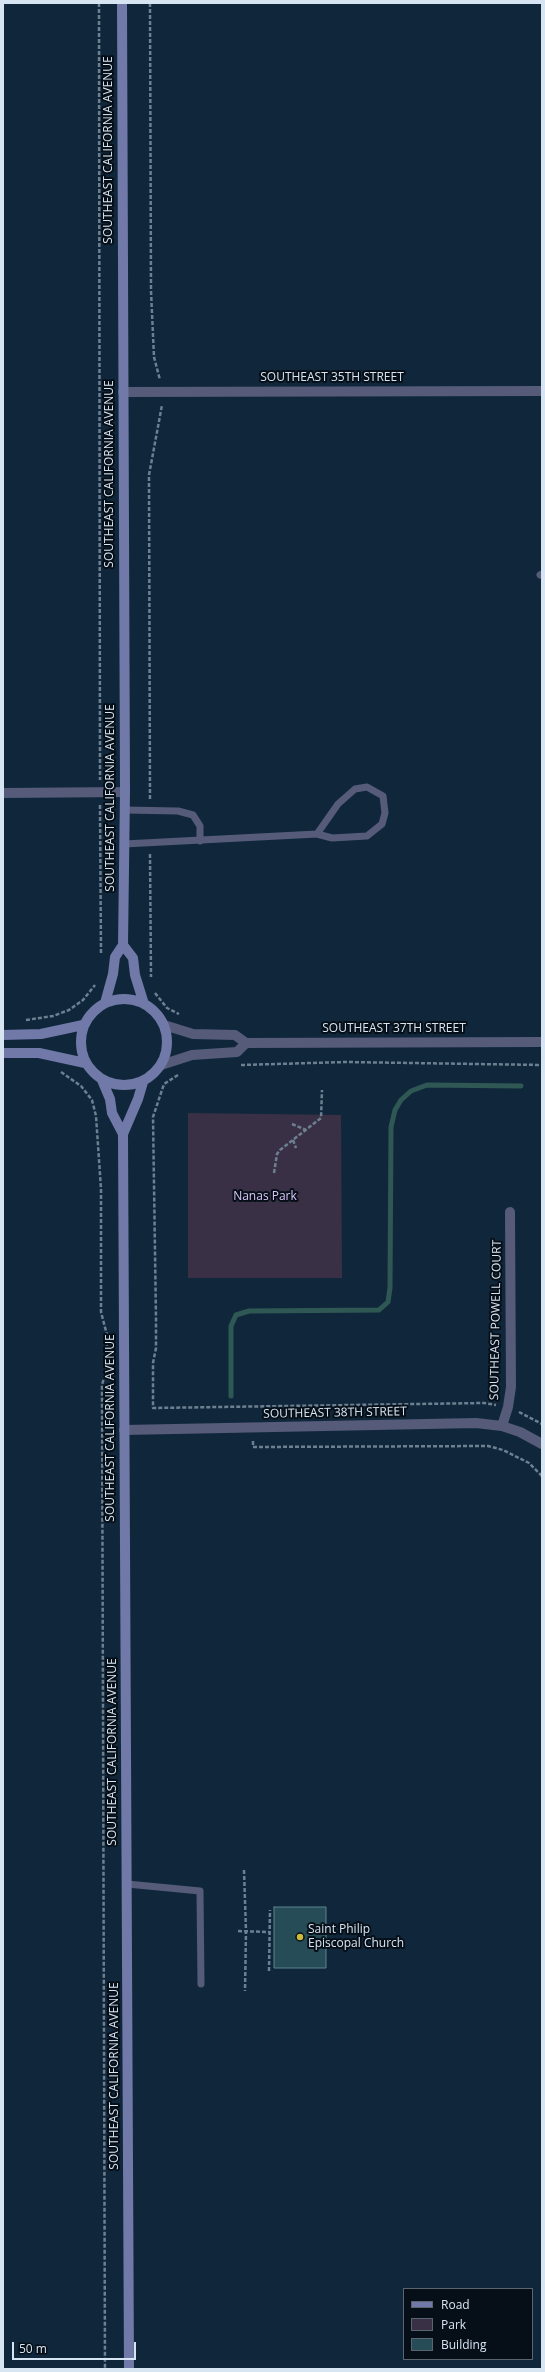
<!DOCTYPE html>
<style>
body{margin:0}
#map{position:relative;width:545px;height:2372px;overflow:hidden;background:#10273b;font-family:"Open Sans",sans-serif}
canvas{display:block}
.frame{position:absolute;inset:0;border:4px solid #d7e5f2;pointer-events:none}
.legend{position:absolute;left:403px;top:2288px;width:130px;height:72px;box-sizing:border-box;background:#060f18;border:1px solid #5a656f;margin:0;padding:5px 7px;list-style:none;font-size:12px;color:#d7e5f2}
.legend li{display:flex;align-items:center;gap:8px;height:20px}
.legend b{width:20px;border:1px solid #5a656f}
.scale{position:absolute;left:12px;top:2342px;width:124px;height:18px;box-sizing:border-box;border:2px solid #d7e5f2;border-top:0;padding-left:5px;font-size:12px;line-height:14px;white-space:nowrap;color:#d7e5f2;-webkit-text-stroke:3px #060f18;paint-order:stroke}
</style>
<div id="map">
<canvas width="545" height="2372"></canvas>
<div class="frame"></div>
<ul class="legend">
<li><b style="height:5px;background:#7079a8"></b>Road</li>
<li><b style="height:11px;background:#3a3046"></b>Park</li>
<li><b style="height:11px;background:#264d57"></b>Building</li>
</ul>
<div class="scale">50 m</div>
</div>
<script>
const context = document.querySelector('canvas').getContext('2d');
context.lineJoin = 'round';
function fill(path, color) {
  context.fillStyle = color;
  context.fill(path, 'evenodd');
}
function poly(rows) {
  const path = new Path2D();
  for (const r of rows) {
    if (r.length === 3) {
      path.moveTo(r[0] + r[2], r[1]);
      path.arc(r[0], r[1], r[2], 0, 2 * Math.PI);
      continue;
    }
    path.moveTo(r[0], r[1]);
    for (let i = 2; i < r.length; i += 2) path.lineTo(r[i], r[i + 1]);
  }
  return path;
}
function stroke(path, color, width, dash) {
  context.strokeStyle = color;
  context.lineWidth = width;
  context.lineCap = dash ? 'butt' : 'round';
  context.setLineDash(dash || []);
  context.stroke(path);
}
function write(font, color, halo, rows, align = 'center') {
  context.font = font + ' "Open Sans",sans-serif';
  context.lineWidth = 4;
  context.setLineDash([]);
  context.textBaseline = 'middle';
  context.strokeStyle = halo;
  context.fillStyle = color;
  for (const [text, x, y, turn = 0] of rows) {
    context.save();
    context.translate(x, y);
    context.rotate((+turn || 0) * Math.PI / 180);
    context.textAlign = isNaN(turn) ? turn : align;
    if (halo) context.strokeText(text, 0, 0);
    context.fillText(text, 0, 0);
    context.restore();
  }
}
const green = poly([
 [188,1113,341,1115,342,1278,188,1278]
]);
const stream = poly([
 [231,1396,231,1326,236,1315,249,1311,379,1310,388,1302,390,1288,391,1127,395,1110,401,1100,411,1091,427,1085,521,1086]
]);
const building = poly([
 [274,1907,326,1907,326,1968,274,1968,274,1907]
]);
const path = poly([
 [99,3,100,780],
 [150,3,151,291,154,357,160,380],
 [150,799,149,475,162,405],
 [100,805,101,954],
 [150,854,151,977],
 [155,993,167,1008,179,1014],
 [26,1020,53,1016,69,1010,83,1000,95,985],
 [241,1065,346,1062,542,1065],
 [61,1072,81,1086,92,1100,96,1116,101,1189,101,1312,107,1335,107,1367,102,1385,105,2369],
 [178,1075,164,1084,153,1117,156,1319,156,1348,153,1363,153,1408,484,1403,496,1405],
 [292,1124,306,1130],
 [293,1140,296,1148],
 [274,1173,277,1154,280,1150,321,1118,322,1090],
 [519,1412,542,1424],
 [253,1441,253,1447,488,1446,503,1450,529,1463,542,1476],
 [244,1870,246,1931,245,1991],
 [238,1931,269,1932],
 [269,1971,270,1910]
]);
const service = poly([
 [540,575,542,574],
 [125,810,178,811,193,815,200,826,200,841],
 [124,844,317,834,332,838,367,836,382,824,385,813,383,796,367,787,355,789,338,804,317,834],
 [127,1884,200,1891,201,1984]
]);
const minor = poly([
 [123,392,542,391],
 [3,793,125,792],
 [502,1426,508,1407,511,1387,510,1212],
 [124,1430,476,1423,502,1426,520,1432,542,1444]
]);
const tertiary = poly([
 [164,1025,193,1034,235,1035,246,1043,542,1042],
 [161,1065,192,1055,237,1052,246,1043]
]);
const secondary = poly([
 [123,945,133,958,135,975,144,1004],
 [124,1042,43],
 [105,1003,113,974,115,957,123,945,125,792,122,3],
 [3,1035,41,1034,83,1025],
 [3,1053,39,1053,85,1063],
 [102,1080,110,1099,112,1113,123,1134],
 [129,2369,123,1134,138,1099,143,1082]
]);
const markers = [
 [300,1937,4,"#ceb938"]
];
const streetNames = [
 ["SOUTHEAST CALIFORNIA AVENUE",109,150,-90],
 ["SOUTHEAST 35TH STREET",332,378],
 ["SOUTHEAST CALIFORNIA AVENUE",110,474,-90],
 ["SOUTHEAST CALIFORNIA AVENUE",111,798,-90],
 ["SOUTHEAST 37TH STREET",394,1029],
 ["SOUTHEAST POWELL COURT",496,1320,-89],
 ["SOUTHEAST 38TH STREET",335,1413,-1],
 ["SOUTHEAST CALIFORNIA AVENUE",111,1428,-90],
 ["SOUTHEAST CALIFORNIA AVENUE",113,1752,-90],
 ["SOUTHEAST CALIFORNIA AVENUE",115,2076,-90]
];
const parkNames = [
 ["Nanas Park",265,1197]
];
const poiNames = [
 ["Saint Philip",308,1930],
 ["Episcopal Church",308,1944]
];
fill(green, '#3a3046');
stroke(stream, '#2f5854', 5);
fill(building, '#264d57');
stroke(building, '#5b838e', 1);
stroke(path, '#6d8091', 2.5, [4, 2]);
stroke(service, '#555b79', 7);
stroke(minor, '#555b79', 10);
stroke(tertiary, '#555b79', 10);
stroke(secondary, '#7079a8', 10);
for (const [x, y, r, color] of markers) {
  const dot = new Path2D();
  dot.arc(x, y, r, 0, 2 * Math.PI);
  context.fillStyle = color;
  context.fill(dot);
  stroke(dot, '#060f18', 1.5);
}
write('12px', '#d7e5f2', '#060f18', streetNames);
write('12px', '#dec6fc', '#060f18', parkNames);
write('12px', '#d7e5f2', '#060f18', poiNames, 'left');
</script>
